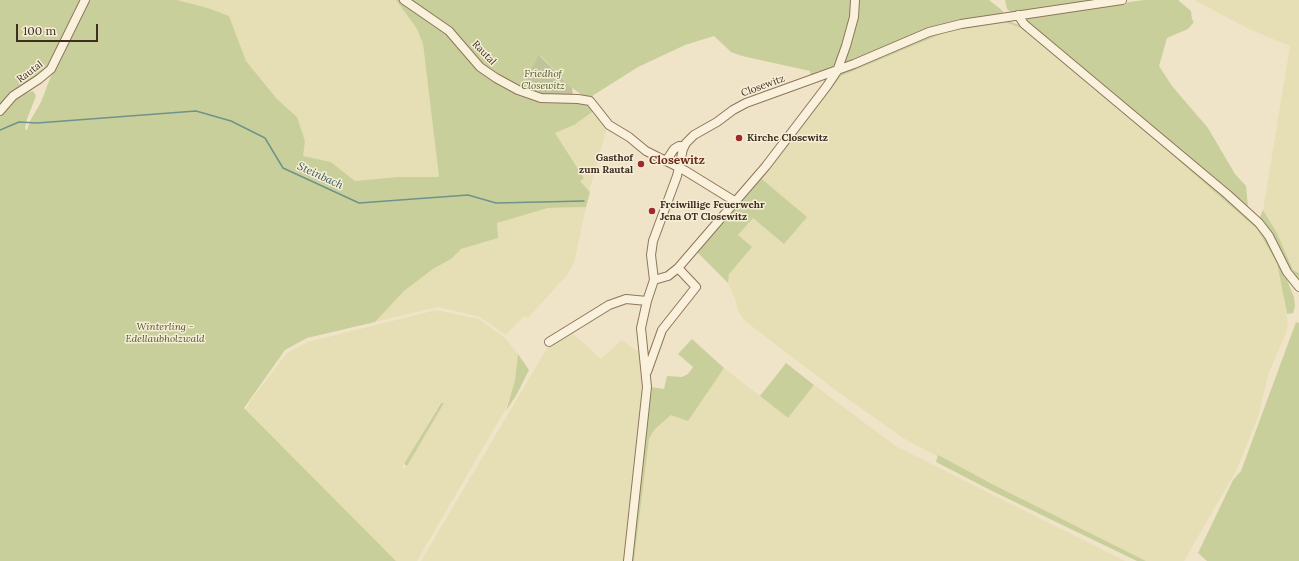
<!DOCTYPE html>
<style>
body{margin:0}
#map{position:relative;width:1299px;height:561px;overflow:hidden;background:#f0e4c8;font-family:Lora,serif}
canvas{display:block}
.scale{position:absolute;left:16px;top:24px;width:82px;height:18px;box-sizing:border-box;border:2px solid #3d2e20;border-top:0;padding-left:5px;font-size:12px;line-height:14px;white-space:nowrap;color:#3d2e20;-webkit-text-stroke:3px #f7eed8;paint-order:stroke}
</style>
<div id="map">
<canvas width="1299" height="561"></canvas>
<div class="scale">100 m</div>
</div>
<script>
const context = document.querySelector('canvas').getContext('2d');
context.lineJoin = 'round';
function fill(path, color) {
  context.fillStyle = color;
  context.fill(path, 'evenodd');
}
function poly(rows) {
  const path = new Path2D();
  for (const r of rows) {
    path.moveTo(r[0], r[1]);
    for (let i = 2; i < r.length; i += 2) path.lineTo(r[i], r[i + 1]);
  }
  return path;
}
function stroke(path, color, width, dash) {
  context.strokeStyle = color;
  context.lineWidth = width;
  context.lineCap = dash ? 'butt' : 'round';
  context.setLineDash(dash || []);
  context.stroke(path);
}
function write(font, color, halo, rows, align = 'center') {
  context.font = font + ' Lora,serif';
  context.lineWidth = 3;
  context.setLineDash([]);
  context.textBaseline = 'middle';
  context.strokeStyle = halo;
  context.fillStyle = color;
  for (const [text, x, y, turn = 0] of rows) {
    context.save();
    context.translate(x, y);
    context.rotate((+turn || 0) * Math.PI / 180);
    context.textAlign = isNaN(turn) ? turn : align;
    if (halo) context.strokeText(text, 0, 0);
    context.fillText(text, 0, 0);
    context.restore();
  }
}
const farmland = poly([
 [177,0,396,0,417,29,423,44,439,177,397,177,355,181,331,162,302,156,305,141,297,117,277,99,246,61,229,16,208,8],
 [1194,0,1299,0,1299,273,1293,270,1277,233,1263,210,1290,46,1249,29],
 [1005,22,1020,28,1088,81,1243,215,1257,229,1277,263,1288,323,1286,333,1268,375,1259,414,1237,469,1184,561,1146,561,919,447,902,437,838,392,745,321,738,311,736,301,728,283,729,274,734,266,738,235,753,217,807,217,762,179,841,76,946,32],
 [595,110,607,128,589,191,580,181,584,177,555,133,574,125],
 [586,207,574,263,567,275,528,318,524,316,506,335,480,317,438,307,375,322,404,291,433,269,451,259,461,249,498,238,496,223,548,208],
 [436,310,479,319,505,338,518,354,515,380,505,410,417,561,396,561,246,410,251,400,287,353,308,342],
 [440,403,444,403,404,469,402,468],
 [570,331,601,359,622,340,642,355,644,387,625,561,421,561,549,345],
 [724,368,788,418,814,385,897,447,1125,561,634,561,649,439,654,430,671,415,712,384]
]);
const green = poly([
 [0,0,82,0,48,67,0,106],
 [90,0,177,0,208,8,229,16,246,61,277,99,297,117,305,141,303,156,331,162,355,181,397,177,439,177,423,44,417,29,396,0,401,0,449,34,472,62,539,101,588,103,595,110,574,125,555,133,584,178,580,181,590,192,586,207,548,208,497,223,498,238,461,249,451,259,433,269,404,291,375,322,307,338,285,350,244,408,396,561,0,561,0,115,8,105,21,96,32,91,34,92,36,96,27,119,25,129,27,130,30,121,41,102,51,76],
 [408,0,853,0,852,19,836,64,832,70,822,74,818,71,816,73,817,76,811,77,810,71,742,56,731,52,714,36,685,45,638,67,589,98,585,97,572,88,540,55,521,89,497,76],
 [858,0,989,0,1003,11,1003,16,960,22,849,64,844,60],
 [1005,0,1104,0,1013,14,1007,9],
 [1144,0,1178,0,1191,11,1192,19,1194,22,1188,29,1167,38,1159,66,1172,86,1208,128,1235,174,1246,186,1248,207,1027,24,1026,20,1031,16],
 [1005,20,1022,26,1075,69,1246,214,1259,228,1280,263,1294,297,1295,306,1293,313,1287,314,1277,263,1257,229,1088,81,1021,28,1005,22,946,32,841,76,762,179,807,217,784,244,753,218,738,235,752,247,729,274,728,283,696,251,760,177,838,74,946,30],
 [1263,210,1277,233,1293,270,1299,273,1299,284,1260,217],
 [1296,322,1299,323,1299,561,1207,561,1198,553,1233,480,1241,471],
 [692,339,724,368,688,421,671,415,654,430,649,439,634,561,630,561,649,394,652,393,651,387,664,389,667,376,682,377,688,374,693,367,678,354],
 [518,354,529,370,517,394,506,411,515,380],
 [786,363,814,385,788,418,760,396],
 [441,403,444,403,407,466,404,464],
 [938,455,994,485,1146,561,1137,561,992,491,936,462]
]);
const cemetery = poly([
 [539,55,572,88,573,95,541,95,521,89]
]);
const stream = poly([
 [0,130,19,122,37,123,196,111,231,121,265,138,283,168,359,203,468,195,496,203,584,201]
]);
const minor = poly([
 [404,0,449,31,480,67,496,78,518,90,541,98,578,99,590,101,609,125,629,137,646,151,684,170,736,202],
 [1018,15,1024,24,1227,194,1259,223,1269,236,1287,272,1299,287],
 [0,111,13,96,39,79,51,69,85,0],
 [666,161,674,149,679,146,684,146],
 [654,280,668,276,678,268,766,166,827,86,837,71,846,46,854,17,855,0],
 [549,342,609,305,626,299,647,301],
 [647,372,662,330,696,287,678,268],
 [628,561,647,387,641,328,647,301,654,280,651,255,653,241,677,176,683,149,686,143,694,135,717,122,733,110,746,103,854,64,929,32,961,24,1122,0]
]);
const markers = [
 [739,138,4,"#9e2a2b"],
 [641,164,4,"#9e2a2b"],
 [652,211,4,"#9e2a2b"]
];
const streetNames = [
 ["Rautal",484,53,46],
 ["Rautal",30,72,-37],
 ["Closewitz",763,86,-20]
];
const parkNames = [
 ["Friedhof",543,74],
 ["Closewitz",543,86],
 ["Winterling -",165,327],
 ["Edellaubholzwald",165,339]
];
const poiNames = [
 ["Kirche Closewitz",747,138],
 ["Gasthof",633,158,"right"],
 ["zum Rautal",633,170,"right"],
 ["Freiwillige Feuerwehr",660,205],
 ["Jena OT Closewitz",660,217]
];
const waterNames = [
 ["Steinbach",320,176,25]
];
const quarterNames = [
 ["Closewitz",677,161]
];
fill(farmland, '#e6deb5');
fill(green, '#c9cf9b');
fill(cemetery, '#bfc49a');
stroke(stream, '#6f938a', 1.5);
stroke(minor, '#8d765c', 10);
stroke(minor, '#faf1dc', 8);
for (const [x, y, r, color] of markers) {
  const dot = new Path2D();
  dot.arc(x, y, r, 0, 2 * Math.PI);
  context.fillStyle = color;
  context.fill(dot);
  stroke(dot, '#f7eed8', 1.5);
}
write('10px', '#3d2e20', '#f7eed8', streetNames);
write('italic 10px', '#4d5a26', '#f7eed8', parkNames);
write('bold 10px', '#3d2e20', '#f7eed8', poiNames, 'left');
write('italic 11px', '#2f5d5a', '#f7eed8', waterNames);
write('bold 12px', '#6b2e1e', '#f7eed8', quarterNames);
</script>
